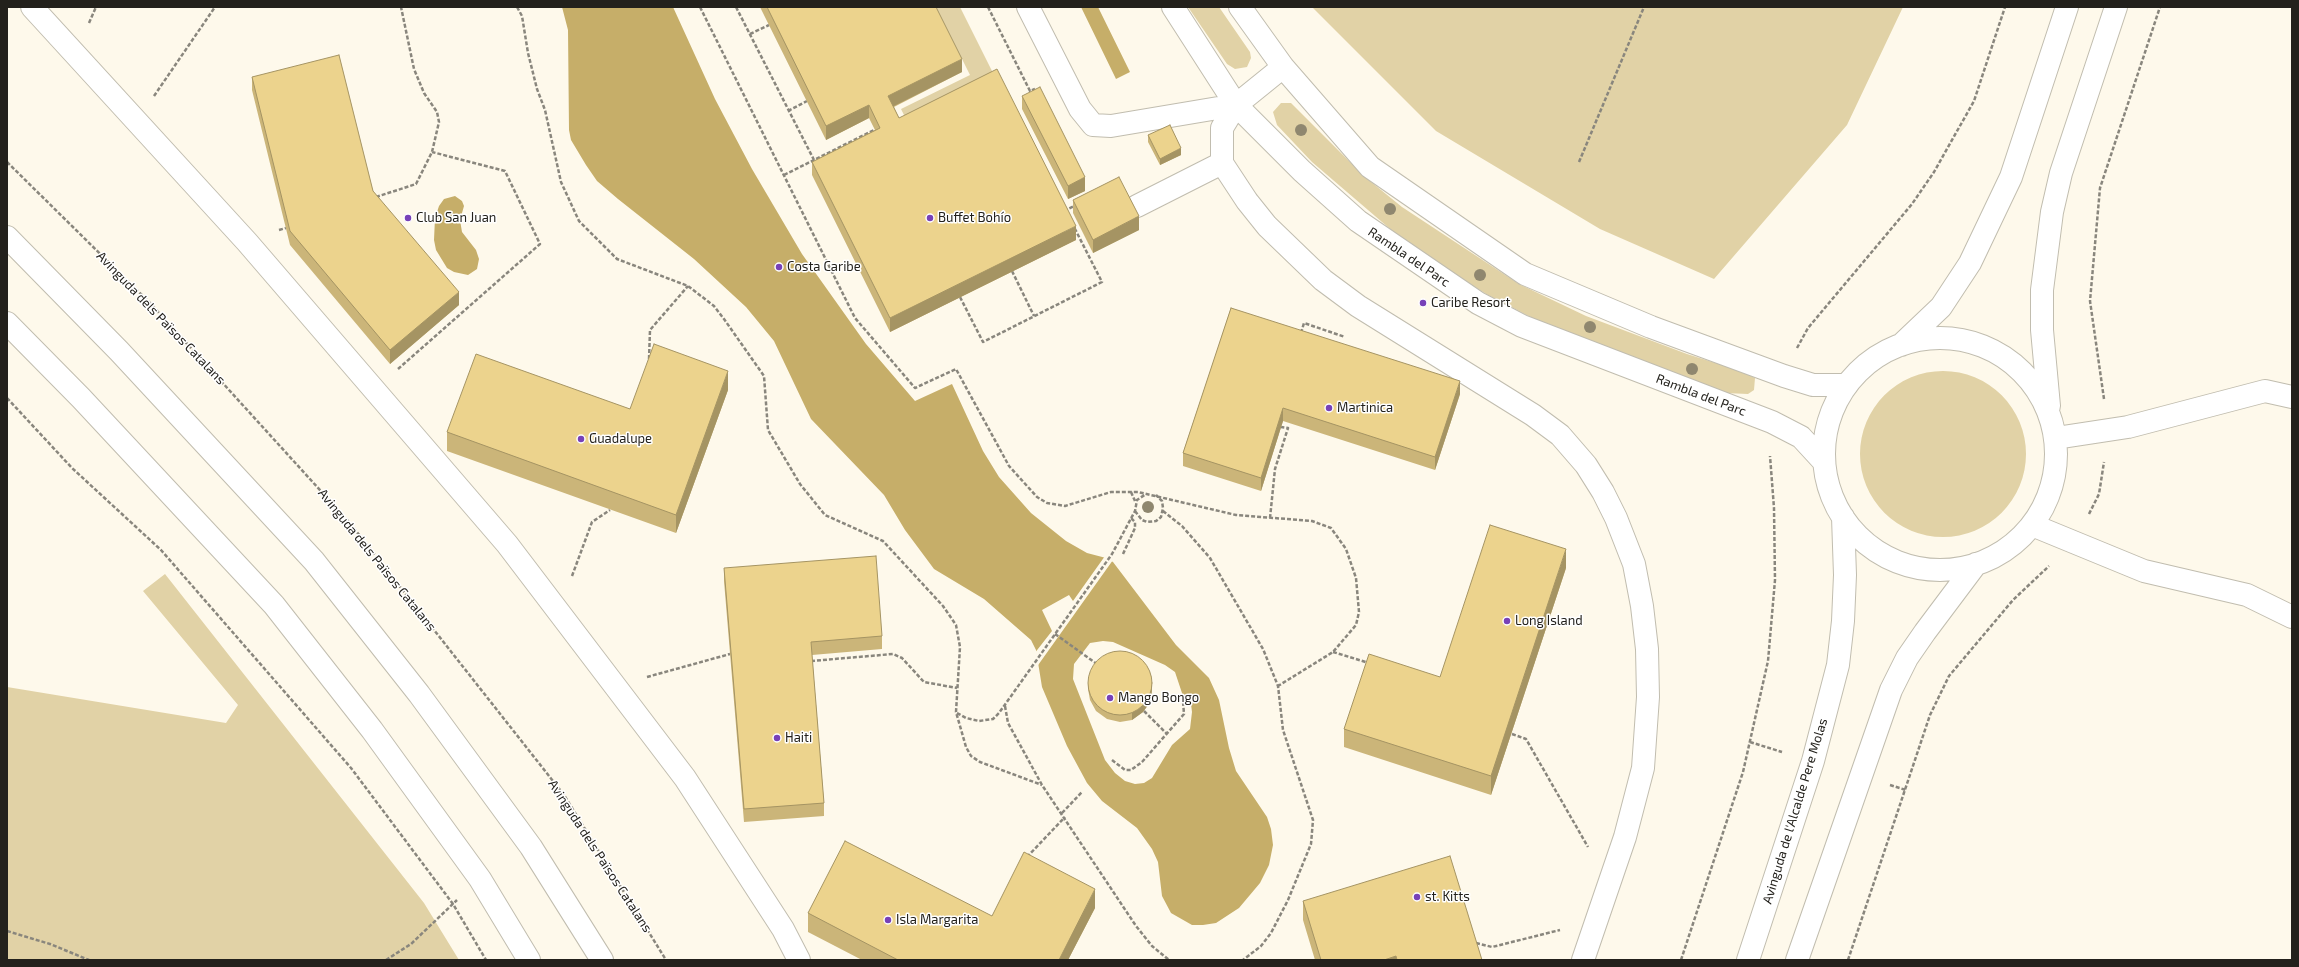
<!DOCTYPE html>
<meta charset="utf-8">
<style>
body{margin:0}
#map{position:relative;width:2299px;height:967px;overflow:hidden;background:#fef9eb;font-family:"Exo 2",sans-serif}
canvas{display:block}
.frame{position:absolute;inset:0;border:8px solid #23211c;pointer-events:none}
</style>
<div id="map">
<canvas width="2299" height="967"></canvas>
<div class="frame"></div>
</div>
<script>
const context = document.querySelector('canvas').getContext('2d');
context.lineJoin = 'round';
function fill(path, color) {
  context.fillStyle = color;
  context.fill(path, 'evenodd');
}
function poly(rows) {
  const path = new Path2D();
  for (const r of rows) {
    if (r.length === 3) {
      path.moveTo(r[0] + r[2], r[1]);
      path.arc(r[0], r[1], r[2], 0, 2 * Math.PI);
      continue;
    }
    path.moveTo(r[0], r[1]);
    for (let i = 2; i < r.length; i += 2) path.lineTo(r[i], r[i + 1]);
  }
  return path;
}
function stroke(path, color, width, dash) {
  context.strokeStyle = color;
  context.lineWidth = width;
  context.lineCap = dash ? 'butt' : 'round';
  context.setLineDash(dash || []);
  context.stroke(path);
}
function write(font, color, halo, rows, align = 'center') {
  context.font = font + ' "Exo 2",sans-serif';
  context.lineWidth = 3;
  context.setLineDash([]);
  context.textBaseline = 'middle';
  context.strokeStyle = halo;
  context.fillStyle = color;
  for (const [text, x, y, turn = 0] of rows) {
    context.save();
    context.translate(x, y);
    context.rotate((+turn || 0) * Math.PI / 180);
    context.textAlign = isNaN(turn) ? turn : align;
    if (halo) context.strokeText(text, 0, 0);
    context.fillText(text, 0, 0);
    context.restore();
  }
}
const green = poly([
 [936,7,960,7,995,77,907,121,901,109,970,75],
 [1188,7,1219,7,1250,52,1251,58,1247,67,1235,69,1227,64],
 [1312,7,1903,7,1847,125,1714,279,1600,229,1436,131],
 [1281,103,1291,103,1365,177,1402,207,1519,284,1586,316,1687,354,1744,372,1755,378,1754,390,1748,394,1725,393,1548,326,1488,295,1446,269,1396,234,1312,162,1277,125,1273,112],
 [1943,454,83],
 [165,574,424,903,459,960,7,960,7,687,226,723,238,705,143,591]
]);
const water = poly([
 [562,7,673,7,715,99,752,169,802,254,866,344,915,401,952,384,983,451,999,477,1031,513,1066,541,1087,553,1106,558,1113,562,1176,645,1209,678,1219,700,1229,748,1236,771,1267,817,1271,829,1273,845,1269,865,1260,883,1239,908,1216,923,1203,925,1192,925,1171,913,1162,896,1158,862,1152,849,1137,828,1102,801,1087,783,1067,746,1042,687,1036,650,1031,640,984,599,934,569,905,530,884,495,811,419,774,341,746,307,694,259,618,199,597,181,586,165,571,140,569,130,568,30],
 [1103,641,1113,642,1165,665,1175,672,1183,696,1190,696,1192,712,1190,729,1172,745,1152,778,1144,783,1135,784,1125,781,1115,773,1105,760,1073,679,1074,664,1090,643],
 [1081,7,1098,7,1130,72,1116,79],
 [455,196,462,201,464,206,460,220,462,232,476,250,479,259,477,269,468,275,454,272,447,268,436,250,434,240,435,218,439,206,444,199]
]);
const pier = poly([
 [1105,556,1113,560,1036,668,1034,654,1052,631,1042,610,1069,595,1073,601]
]);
const path = poly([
 [517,7,522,16,528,53,537,89,545,110,561,182,579,221,617,259,688,286,714,306,724,319,764,376,768,430,800,484,825,515,883,541,943,606,956,625,960,647,956,712,966,747,971,756,980,762,1042,785],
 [700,7,855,318,915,388,956,369,1009,466,1037,497,1047,503,1065,506,1111,492,1138,492,1236,515,1312,521,1331,528,1346,549,1356,578,1359,612,1356,625,1333,652,1278,686],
 [736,7,814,160],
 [988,7,1030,91,1035,89],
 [89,23,96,7],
 [750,34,769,25],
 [154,96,215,7],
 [788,111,807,101],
 [7,162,150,303,349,522,564,795,666,960],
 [1579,162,1644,7],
 [784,175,874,130],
 [376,197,416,184,432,152,439,122,437,112,424,93,414,69,401,7],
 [1067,212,1066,210,1076,205],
 [279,230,286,228],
 [1012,271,1034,316],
 [960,297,983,342,1102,282,1075,229],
 [1301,333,1304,323,1345,337],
 [1797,348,1808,328,1912,204,1934,172,1974,101,2005,7],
 [649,359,650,330,688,286],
 [398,369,540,244,505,171,432,152],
 [7,398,72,468,161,550,351,768,453,904,486,960],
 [2104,399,2090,301,2100,188,2160,7],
 [1131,492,1135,501],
 [1135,511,1142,520,1147,522,1156,521,1161,517,1163,508,1162,501,1156,495],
 [1163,511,1182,526,1210,558,1263,649,1278,686,1283,730,1313,820,1311,844,1288,900,1271,933,1261,946,1243,960],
 [2089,514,2099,494,2104,462],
 [1270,518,1275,469,1288,428,1281,427],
 [1123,554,1135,528,1135,522,1131,518],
 [572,576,592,522,610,510],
 [1055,634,1097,664],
 [1333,652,1369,663],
 [811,661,893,654,902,658,924,682,957,688],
 [647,677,730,654],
 [1005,706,1008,723,1042,785,1136,926,1152,946,1169,960],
 [1144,711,1167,734],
 [957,713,966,718,979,721,993,719,999,713,1112,554,1135,511,1137,500,1146,494],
 [1512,734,1526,739,1588,847],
 [1750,742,1782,752],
 [1112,760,1125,770,1131,770,1142,762,1184,714,1183,701],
 [1890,785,1906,790],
 [1062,813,1082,792],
 [1027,857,1065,817],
 [7,931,50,944,89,960],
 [1476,943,1492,947,1560,930],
 [386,960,411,944,457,900],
 [1681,960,1743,772,1768,661,1775,580,1774,508,1770,456],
 [1848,960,1930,715,1949,676,2013,600,2049,566]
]);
const minor = poly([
 [32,7,247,242,507,544,685,778,783,929,799,960],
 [1028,7,1080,109,1093,125,1111,126,1236,105],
 [1173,7,1236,105,1302,171,1358,221,1478,303,1522,326,1772,422,1801,437,1824,462],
 [1240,7,1283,67,1370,167,1525,274,1651,327,1784,376,1813,385,1847,385],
 [1283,67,1236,105,1222,128,1222,163,1247,201,1267,226,1323,280,1358,306,1533,415,1560,435,1586,465,1603,492,1616,518,1634,564,1642,606,1647,649,1648,697,1643,768,1625,837,1583,960],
 [1137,206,1222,163],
 [7,237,119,351,314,561,419,694,531,847,602,960],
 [7,323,81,398,274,605,372,730,480,879,529,960],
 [1940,454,116],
 [1901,345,1941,307,1970,263,2011,177,2067,7],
 [2049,406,2042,330,2042,290,2052,212,2061,173,2116,7],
 [2056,438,2128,427,2265,391,2292,397],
 [2032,525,2144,571,2247,595,2292,617],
 [1748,960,1813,761,1838,665,1843,621,1845,575,1843,517],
 [1797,960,1891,690,1907,658,1925,632,1976,564]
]);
const trees = [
 [1301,130],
 [1390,209],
 [1480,275],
 [1590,327],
 [1692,369],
 [1148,507]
];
const wall = poly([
 [760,7,936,7,962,72,894,107,899,118,1076,240,890,332,812,175,812,162,875,130,869,118,826,140],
 [252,77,373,191,459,305,390,364,290,245,252,90],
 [1022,96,1085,191,1068,199,1022,109],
 [1148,135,1181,155,1160,165,1148,142],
 [1073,200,1139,230,1093,253,1073,213],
 [1231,308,1460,394,1435,470,1283,421,1261,491,1183,466,1183,453],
 [728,390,676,533,447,451,447,432,630,409],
 [724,568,882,636,882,649,812,655,824,803,824,816,744,822,724,581],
 [1566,568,1491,795,1344,747,1344,729,1440,677],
 [1088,682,1152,688,1151,701,1143,712,1132,720,1120,722,1107,719,1096,711,1090,700,1088,689],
 [1303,901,1482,960,1315,960,1303,920],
 [1095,908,1068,960,862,960,808,932,808,913,992,916]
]);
const shadedWall = poly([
 [962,59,962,72,888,109,888,96],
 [869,105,869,118,826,140,826,126],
 [1181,148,1181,155,1160,165,1160,159],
 [1085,177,1085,191,1068,199,1068,186],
 [1139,216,1139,230,1093,253,1093,240],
 [1076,226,1076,240,890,332,890,318],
 [459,292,459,305,390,364,390,350],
 [728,371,728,390,676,533,676,515],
 [1460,381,1460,394,1435,470,1435,457],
 [1283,408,1283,421,1261,491,1261,478],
 [1566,549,1566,568,1491,795,1491,776],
 [1152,681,1152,688,1151,701,1143,712,1132,720,1132,713],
 [1095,889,1095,908,1068,960,1059,960],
 [1396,956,1396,960,1384,960]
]);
const building = poly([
 [767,7,936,7,962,59,888,96,899,118,997,69,1076,226,890,318,812,162,880,128,869,105,826,126,767,7],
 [339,55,373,191,459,292,390,350,290,231,252,77,339,55],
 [1040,87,1085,177,1068,186,1022,96,1040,87],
 [1170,125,1181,148,1160,159,1148,135,1170,125],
 [1119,177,1139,216,1093,240,1073,200,1119,177],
 [1231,308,1460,381,1435,457,1283,408,1261,478,1183,453,1231,308],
 [654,344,728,371,676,515,447,432,476,354,630,409,654,344],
 [1490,525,1566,549,1491,776,1344,729,1369,654,1440,677,1490,525],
 [876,556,882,636,811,642,824,803,744,809,724,568,876,556],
 [1120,683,32],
 [845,841,992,916,1024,852,1095,889,1059,960,898,960,808,913,845,841],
 [1450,856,1482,960,1397,960,1396,956,1384,960,1321,960,1303,901,1450,856]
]);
const markers = [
 [408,218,4,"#7741b8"],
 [930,218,4,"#7741b8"],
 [779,267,4,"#7741b8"],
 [1423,303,4,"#7741b8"],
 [1329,408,4,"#7741b8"],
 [581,439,4,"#7741b8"],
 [1507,621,4,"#7741b8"],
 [1110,698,4,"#7741b8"],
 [777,738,4,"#7741b8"],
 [1417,897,4,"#7741b8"],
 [888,920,4,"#7741b8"]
];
const poiNames = [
 ["Club San Juan",416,218],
 ["Buffet Bohío",938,218],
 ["Costa Caribe",787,267],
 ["Caribe Resort",1431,303],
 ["Martinica",1337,408],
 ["Guadalupe",589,439],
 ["Long Island",1515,621],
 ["Mango Bongo",1118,698],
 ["Haiti",785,738],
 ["st. Kitts",1425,897],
 ["Isla Margarita",896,920]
];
const streetNames = [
 ["Rambla del Parc",1409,257,34],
 ["Avinguda dels Països Catalans",161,318,46],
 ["Rambla del Parc",1701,395,21],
 ["Avinguda dels Països Catalans",377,560,51],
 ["Avinguda de l'Alcalde Pere Molas",1795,811,-73],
 ["Avinguda dels Països Catalans",600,856,57]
];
fill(green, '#e1d2a6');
fill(water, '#c6ae69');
fill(pier, '#fef9eb');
stroke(minor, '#c1bdaf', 24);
stroke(path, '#89867d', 2.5, [4, 2]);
stroke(minor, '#fff', 22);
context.fillStyle = '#8f876f';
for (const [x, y] of trees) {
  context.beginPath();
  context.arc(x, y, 6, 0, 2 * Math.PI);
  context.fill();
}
fill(wall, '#cbb579');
fill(shadedWall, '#a59463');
fill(building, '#ecd38d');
stroke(building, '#a59463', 1);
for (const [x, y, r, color] of markers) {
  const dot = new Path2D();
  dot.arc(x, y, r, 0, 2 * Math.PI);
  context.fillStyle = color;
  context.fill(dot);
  stroke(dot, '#fff', 1.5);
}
write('13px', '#23211c', '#fff', poiNames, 'left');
write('13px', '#23211c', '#fff', streetNames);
</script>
